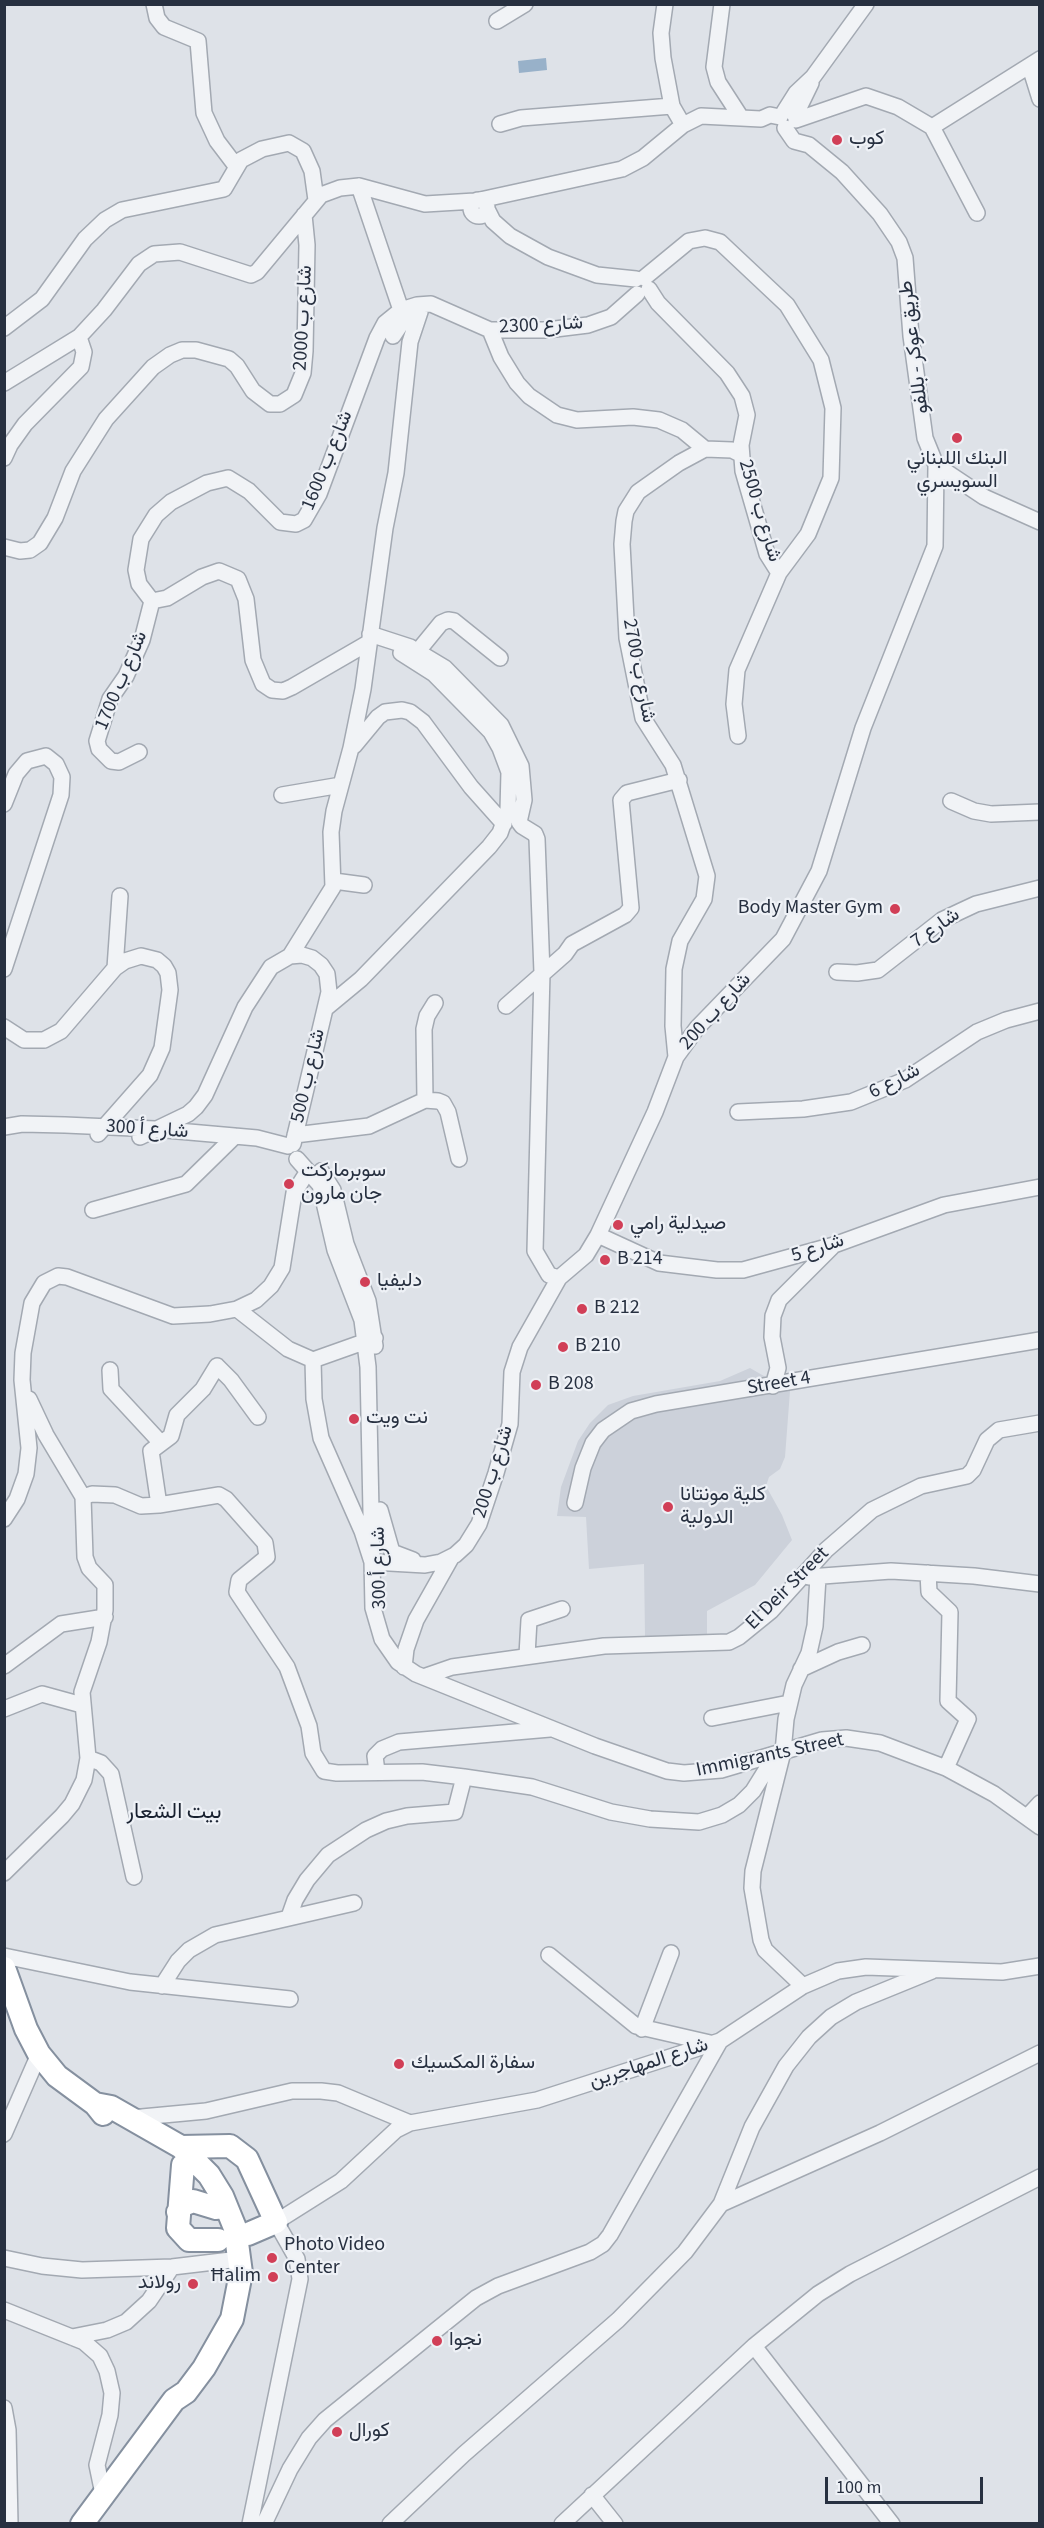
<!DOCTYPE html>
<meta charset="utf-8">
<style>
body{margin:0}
#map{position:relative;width:1044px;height:2528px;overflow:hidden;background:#dee2e8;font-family:"Source Sans 3",sans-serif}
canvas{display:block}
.frame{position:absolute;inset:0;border:6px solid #273040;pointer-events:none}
.scale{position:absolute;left:825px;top:2477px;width:158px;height:27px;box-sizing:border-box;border:3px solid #273040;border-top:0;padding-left:8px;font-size:18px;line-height:21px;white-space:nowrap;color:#273040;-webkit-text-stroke:4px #eef1f6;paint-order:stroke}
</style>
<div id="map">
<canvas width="1044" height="2528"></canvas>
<div class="frame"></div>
<div class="scale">100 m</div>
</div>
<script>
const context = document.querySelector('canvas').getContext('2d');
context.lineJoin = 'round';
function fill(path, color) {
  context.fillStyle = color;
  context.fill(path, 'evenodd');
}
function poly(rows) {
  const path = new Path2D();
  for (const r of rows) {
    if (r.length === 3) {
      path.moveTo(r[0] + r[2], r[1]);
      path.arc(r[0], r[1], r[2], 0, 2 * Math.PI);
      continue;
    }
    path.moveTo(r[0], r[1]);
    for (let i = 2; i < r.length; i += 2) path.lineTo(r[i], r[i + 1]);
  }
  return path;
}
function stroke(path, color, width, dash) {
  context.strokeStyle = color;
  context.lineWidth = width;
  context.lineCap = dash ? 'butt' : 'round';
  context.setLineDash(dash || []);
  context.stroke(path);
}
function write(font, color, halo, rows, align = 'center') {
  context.font = font + ' "Source Sans 3",Vazirmatn,sans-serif';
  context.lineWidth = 4.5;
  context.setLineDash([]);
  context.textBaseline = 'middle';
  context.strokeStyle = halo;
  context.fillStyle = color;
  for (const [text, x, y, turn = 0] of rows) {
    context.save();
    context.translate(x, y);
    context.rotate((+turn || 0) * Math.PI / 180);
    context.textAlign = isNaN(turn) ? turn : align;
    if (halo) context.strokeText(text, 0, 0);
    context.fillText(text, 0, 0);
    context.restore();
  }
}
const built = poly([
 [750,1368,790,1391,785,1457,780,1469,769,1477,766,1486,782,1515,792,1540,755,1585,707,1611,707,1637,645,1636,644,1564,589,1569,586,1517,557,1516,561,1487,578,1441,590,1423,608,1405,633,1396,720,1381]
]);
const water = poly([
 [546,58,547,70,519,73,518,61]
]);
const minor = poly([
 [154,4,157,18,164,27,198,41,204,113,217,141,236,166],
 [665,4,661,33,663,58,672,106,683,125],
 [722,4,714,67,718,82,740,116],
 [497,21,525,4],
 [1030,67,1040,99],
 [784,112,796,93,813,77,866,4],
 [795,116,811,83],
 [796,120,866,96,898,107,932,127,977,213],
 [500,124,521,118,672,106],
 [932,127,1040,59],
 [785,128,794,141,809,145,842,172,880,214,899,242,905,258,911,336,925,438,936,465,984,497,1040,522],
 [359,186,401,310],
 [480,200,622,169,643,158,683,125,701,116,761,119,770,115,780,117],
 [479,208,8],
 [487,209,493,221,510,236,548,257,597,275,636,279],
 [644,278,689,241,705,238,720,242,787,305,821,360,833,408,831,478,808,534,779,573,767,554,743,471,741,445,747,415,742,396,727,373,658,303,649,289],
 [4,328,42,299,85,239,105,220,122,210,224,189,241,160,262,149,289,143,303,151,312,171,316,200],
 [490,330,501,357,517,383,529,396,557,415,577,420,633,417,659,420,682,430,705,449],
 [393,336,403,321,419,312],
 [4,383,79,337,104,310,139,264,154,254,180,252,251,275,257,272,321,195,340,188,359,186,425,204,475,201],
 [4,458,10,445,25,424,81,367,84,352,79,337],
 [4,547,20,551,30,550,40,543,55,518,73,471,106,419,153,367,170,355,182,350,196,350,229,359,237,366,253,391,270,404,280,404,294,395,303,373,305,351,307,245,304,215],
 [370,634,410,647,445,668,501,725,521,766,524,800,519,822,522,826,535,834,537,839,542,973,535,1251,549,1275,559,1278],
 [368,643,292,687,283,691,272,690,263,684,253,660,246,599,238,579,219,571,202,577,167,598,152,601,139,584,136,570,141,539,156,515,171,502,207,483,228,478,249,491,280,522,296,524,304,520,319,494,377,338,385,323,401,310,417,305,431,304,490,330,547,330,588,325,611,317,637,294],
 [418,651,441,623,448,620,454,621,500,658],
 [738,736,734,704,737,670,779,573],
 [354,746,378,717,385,712,402,710,410,712,423,722,471,787,504,824],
 [139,752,119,762,111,761,99,749,97,741,110,699,126,676,142,640,152,601],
 [282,795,341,785],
 [951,801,974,811,991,814,1040,812],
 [4,804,16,774,27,761,46,756,56,764,62,777,61,795,4,969],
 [334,881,364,885],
 [290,956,333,887,331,832,334,811,351,748,363,689,385,528,396,473,410,342,420,312],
 [115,968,120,896],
 [837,972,857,973,878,970,942,920,961,911,976,904,1040,888],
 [506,1006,565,954,572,944,625,915,631,908,621,800,627,793,679,780],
 [326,1008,361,979,489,847,500,833,508,810,509,772,500,748,491,732,434,674,401,653],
 [4,1027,24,1040,44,1040,61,1031,115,968,125,961,141,956,157,960,164,966,168,973,170,990,162,1048,150,1075,98,1134],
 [676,1057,673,1026,674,969,680,941,704,899,707,876,673,765,643,718,627,638,622,544,624,521,626,511,638,492,679,463,705,449,732,450,740,454],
 [425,1100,424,1029,427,1016,435,1003],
 [738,1112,803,1109,851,1102,905,1080,977,1032,1006,1020,1040,1011],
 [4,1127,22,1124,65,1125,155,1129,257,1138,288,1146],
 [295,1135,369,1126,425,1100,438,1101,443,1103,448,1112,459,1159],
 [140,1137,188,1114,196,1107,205,1095,245,1007,271,967,290,956,302,955,312,958,321,965,327,974,329,992,293,1144],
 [297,1159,320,1185,335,1250,362,1320,368,1367,373,1608,382,1639,398,1662,416,1674,595,1746,667,1771,684,1773,721,1770,822,1740,846,1738,880,1743,946,1768,994,1794,1040,1827],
 [321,1171,333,1190,346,1244,368,1301,375,1346],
 [93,1210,186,1184,235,1136],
 [598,1235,659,1263,717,1270,743,1270,834,1245,944,1205,1040,1187],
 [237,1309,288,1349,313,1360,375,1338],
 [313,1360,314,1399,321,1438,362,1531,372,1562,425,1565,441,1562,455,1555,466,1545,479,1524,496,1473,510,1424,512,1372,520,1347,559,1278,586,1255,598,1235,655,1112,676,1057,697,1028,783,939,819,871,863,728,935,546,936,465],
 [110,1370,111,1389,161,1443],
 [773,1386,778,1368,772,1337,773,1316,779,1300,832,1247],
 [83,1497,92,1494,115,1495,141,1506,159,1505,151,1451,171,1436,177,1415,203,1389,217,1366,231,1380,258,1417],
 [575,1503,583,1468,593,1443,603,1430,631,1411,656,1404,1040,1340],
 [159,1505,219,1495,226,1499,265,1543,267,1557,239,1580,237,1592,287,1667,309,1726,313,1753,324,1771,337,1773,422,1772,464,1777,532,1787,611,1812,650,1819,699,1822,722,1815,739,1805,753,1791,776,1754],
 [380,1510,392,1552,413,1560],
 [4,1519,17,1499,26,1474,29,1448,22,1380,23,1353,32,1303,44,1283,58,1276,67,1277,173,1316,210,1314,237,1309,256,1300,271,1286,282,1268,294,1193,308,1171],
 [928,1573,929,1592,950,1612,948,1701,968,1719,946,1768],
 [809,1577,891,1571,974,1576,1040,1584],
 [527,1655,529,1620,562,1609],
 [4,1666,61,1624,105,1617],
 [404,1667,406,1649,416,1620,451,1558],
 [801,1669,838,1652,862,1645],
 [426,1676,452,1667,604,1646,729,1642,739,1637,771,1611,826,1550,872,1510,921,1486,967,1476,973,1470,987,1440,999,1430,1040,1423],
 [4,1709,42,1694,82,1705],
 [712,1718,789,1703],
 [88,1758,101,1763,111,1774,134,1877],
 [377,1772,375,1756,382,1749,399,1742,550,1729],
 [1027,1817,1040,1803],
 [4,1873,62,1816,72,1804,84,1780,88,1758,82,1692,99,1642,105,1610,105,1585,89,1568,85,1557,83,1497,46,1435,29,1399],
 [289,1917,295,1900,307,1880,328,1855,366,1830,386,1821,407,1816,455,1812,464,1777],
 [549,1955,636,2026,710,2043],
 [4,1956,130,1982,290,1999],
 [162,1986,178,1961,189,1950,215,1935,354,1903],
 [803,1986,765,1950,761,1940,752,1888,753,1871,783,1752,786,1719,794,1685,809,1653,815,1626,818,1577],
 [642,2029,671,1953],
 [131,2118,206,2111,292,2091,321,2091,338,2093,410,2123],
 [4,2134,39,2054],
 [721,2204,880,2133,1040,2053],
 [4,2258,42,2266,82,2270,172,2267,231,2260],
 [4,2310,84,2342,100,2356,107,2371,112,2393,110,2415,97,2465,103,2494],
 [72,2337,107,2330,126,2322,149,2301,172,2267],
 [754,2346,892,2524],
 [4,2408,8,2430,10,2524],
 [592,2495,615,2524],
 [250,2524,300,2279,297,2259,276,2222,341,2181,396,2130,410,2123,537,2100,720,2041,803,1986,838,1971,866,1967,1002,1972,1040,1966],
 [264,2524,290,2469,309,2438,325,2420,476,2298,498,2286,590,2252,603,2244,610,2235,720,2041],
 [390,2524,464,2454,618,2320,685,2252,721,2204,752,2127,786,2066,809,2037,831,2017,856,2002,932,1971],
 [562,2524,754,2346,818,2294,850,2274,1040,2177]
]);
const highway = poly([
 [4,1968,26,2029,39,2054,57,2076,95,2104,103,2114],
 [181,2147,230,2146,247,2159,276,2222,248,2234],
 [183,2165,178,2228,189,2240,218,2240],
 [178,2212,183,2205,193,2201,216,2208],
 [82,2524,174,2400,186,2392,204,2368,232,2319,241,2273,235,2228,222,2196,209,2175,181,2147,111,2107,95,2104]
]);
const markers = [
 [837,140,6,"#d13f57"],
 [957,438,6,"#d13f57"],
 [895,909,6,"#d13f57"],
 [289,1184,6,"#d13f57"],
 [618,1225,6,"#d13f57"],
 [605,1260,6,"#d13f57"],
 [365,1282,6,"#d13f57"],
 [582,1309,6,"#d13f57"],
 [563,1347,6,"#d13f57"],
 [536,1385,6,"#d13f57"],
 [354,1419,6,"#d13f57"],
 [668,1507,6,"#d13f57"],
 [399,2064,6,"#d13f57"],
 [272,2258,6,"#d13f57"],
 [273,2277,6,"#d13f57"],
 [193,2284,6,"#d13f57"],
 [437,2341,6,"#d13f57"],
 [337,2432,6,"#d13f57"]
];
const poiNames = [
 ["كوب",849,140],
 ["البنك اللبناني",957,460,"center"],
 ["السويسري",957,483,"center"],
 ["Body Master Gym",883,909,"right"],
 ["سوبرماركت",301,1172],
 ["جان مارون",301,1195],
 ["صيدلية رامي",630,1225],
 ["B 214",617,1260],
 ["دليفيا",377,1282],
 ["B 212",594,1309],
 ["B 210",575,1347],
 ["B 208",548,1385],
 ["نت ويت",366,1419],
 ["كلية مونتانا",680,1496],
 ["الدولية",680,1519],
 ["سفارة المكسيك",411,2064],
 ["Photo Video",284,2246],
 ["Center",284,2269],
 ["Ħalim",261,2277,"right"],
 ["رولاند",181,2284,"right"],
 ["نجوا",449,2341],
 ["كورال",349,2432]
];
const streetNames = [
 ["شارع ب 2000",304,318,-87],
 ["شارع 2300",541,326,-3],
 ["طريق عوكر - بللفو",915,347,-97],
 ["شارع ب 1600",328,461,-68],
 ["شارع ب 2500",759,511,73],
 ["شارع ب 2700",638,671,79],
 ["شارع ب 1700",122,681,-67],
 ["شارع 7",936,929,-35],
 ["شارع ب 200",716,1012,-48],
 ["شارع ب 500",309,1076,-77],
 ["شارع 6",895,1082,-27],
 ["شارع أ 300",147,1130,4],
 ["شارع 5",818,1249,-18],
 ["Street 4",779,1384,-10],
 ["شارع ب 200",494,1472,-73],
 ["شارع أ 300",380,1568,-91],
 ["El Deir Street",788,1589,-45],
 ["Immigrants Street",770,1756,-12],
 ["شارع المهاجرين",649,2064,-18]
];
const quarterNames = [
 ["بيت الشعار",174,1813]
];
fill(built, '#ccd1da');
fill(water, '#98b1c9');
stroke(minor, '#a3a9b2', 18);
stroke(highway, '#85909f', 26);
stroke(minor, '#f1f3f6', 15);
stroke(highway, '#fff', 22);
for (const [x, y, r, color] of markers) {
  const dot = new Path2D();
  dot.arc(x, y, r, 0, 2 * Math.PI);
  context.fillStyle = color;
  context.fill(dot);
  stroke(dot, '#eef1f6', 2);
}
write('20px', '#273040', '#eef1f6', poiNames, 'left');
write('20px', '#273040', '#eef1f6', streetNames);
write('22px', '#192130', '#eef1f6', quarterNames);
</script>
